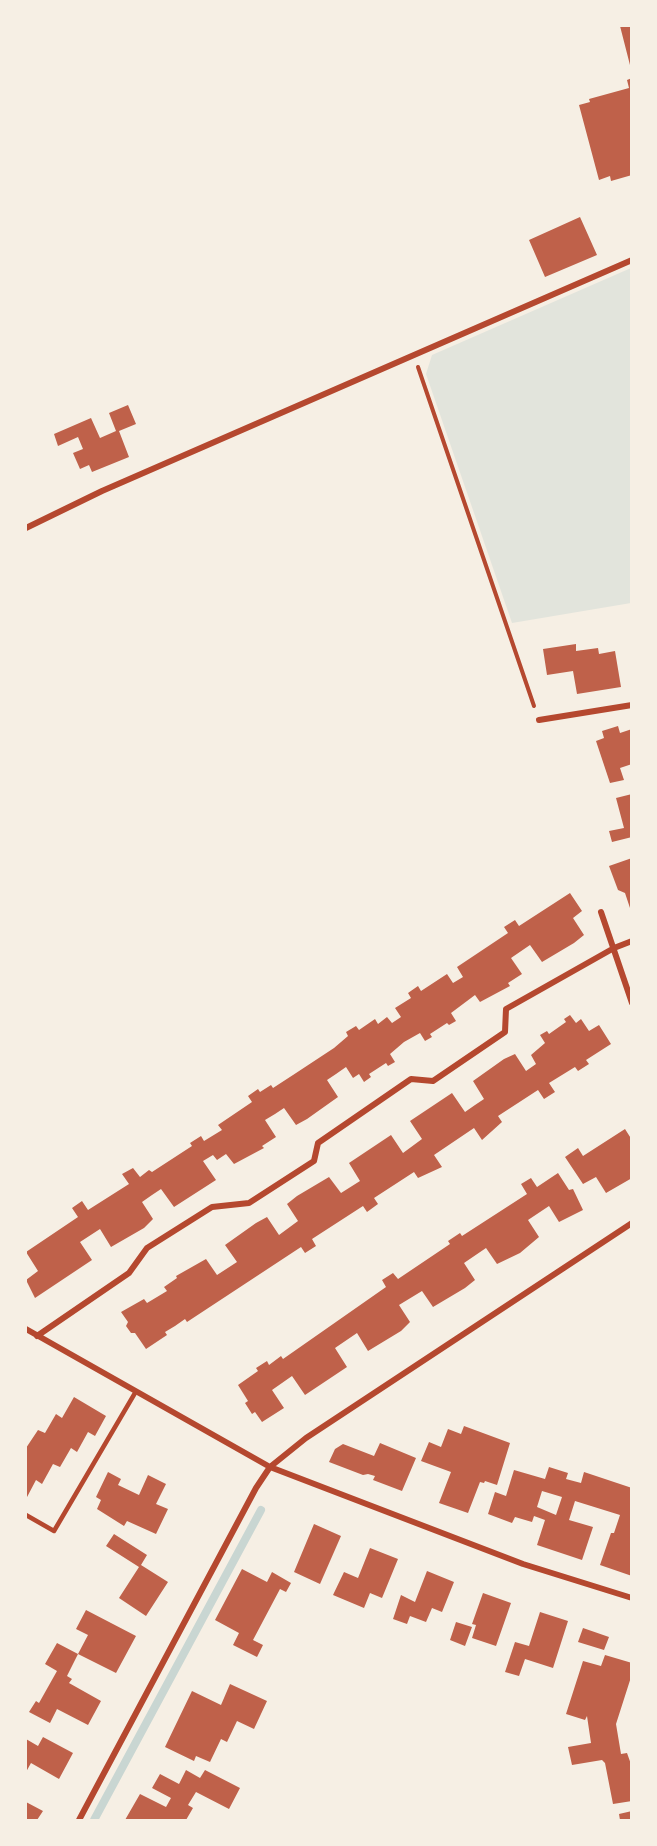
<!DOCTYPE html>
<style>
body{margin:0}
#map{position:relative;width:657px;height:1846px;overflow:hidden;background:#f6efe4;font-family:"Exo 2",sans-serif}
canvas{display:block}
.frame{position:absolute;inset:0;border:27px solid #f6efe4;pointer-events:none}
</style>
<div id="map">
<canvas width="657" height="1846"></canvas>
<div class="frame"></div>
</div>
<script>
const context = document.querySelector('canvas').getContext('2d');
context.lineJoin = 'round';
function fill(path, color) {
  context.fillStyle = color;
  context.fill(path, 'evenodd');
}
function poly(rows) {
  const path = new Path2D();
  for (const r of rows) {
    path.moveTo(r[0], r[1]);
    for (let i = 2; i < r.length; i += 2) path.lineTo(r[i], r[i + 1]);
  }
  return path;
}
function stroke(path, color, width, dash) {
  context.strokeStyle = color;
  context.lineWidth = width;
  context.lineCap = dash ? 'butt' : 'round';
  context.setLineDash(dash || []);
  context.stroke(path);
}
const green = poly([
 [631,268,631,603,512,623,426,374,432,355]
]);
const stream = poly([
 [94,1820,261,1510]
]);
const building = poly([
 [620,26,632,26,632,68,631,69],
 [632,78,632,175,611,181,610,176,599,180,579,105,590,102,589,99,629,88,627,80],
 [580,217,597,255,545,277,529,240],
 [128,405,136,424,119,431,129,457,92,472,89,465,80,469,73,453,83,449,78,437,58,446,54,434,91,418,100,438,116,431,109,413],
 [576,644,576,651,598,648,599,654,615,651,621,687,577,694,573,671,547,675,543,649],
 [618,726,620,733,632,729,632,764,620,768,624,780,610,783,596,741,604,738,602,731],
 [632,794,632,837,612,842,609,831,624,828,616,798],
 [632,858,632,911,631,911,625,893,618,890,609,866],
 [570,893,582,911,573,918,584,935,574,943,542,962,530,945,511,958,522,974,508,983,510,986,480,1002,475,995,451,1013,456,1021,449,1025,447,1023,430,1034,432,1037,425,1041,420,1033,404,1042,390,1054,395,1062,388,1066,386,1063,369,1074,371,1077,364,1082,359,1074,353,1078,346,1067,336,1074,327,1080,338,1097,307,1119,296,1125,284,1108,275,1114,265,1120,276,1137,262,1146,264,1148,234,1164,226,1154,217,1160,213,1155,203,1161,216,1180,174,1207,161,1189,152,1195,142,1202,153,1219,144,1228,111,1247,100,1229,80,1242,92,1260,35,1298,26,1280,38,1271,26,1252,78,1217,72,1208,82,1201,88,1210,129,1184,122,1174,133,1168,140,1177,149,1170,152,1172,192,1146,190,1143,201,1136,204,1141,222,1130,218,1125,252,1102,248,1096,258,1089,260,1092,271,1085,273,1088,293,1075,334,1048,348,1036,346,1032,356,1026,359,1030,375,1019,378,1024,387,1017,392,1023,401,1017,395,1008,411,998,408,993,418,986,421,991,447,974,453,983,463,977,457,967,508,933,504,927,515,920,519,926],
 [570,1015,576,1023,581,1019,589,1031,599,1025,611,1044,586,1060,589,1064,578,1071,575,1067,549,1083,555,1092,544,1099,538,1090,498,1116,502,1122,482,1140,474,1128,434,1155,442,1167,418,1178,414,1172,374,1198,378,1204,367,1212,363,1206,312,1239,316,1246,305,1253,301,1247,187,1322,185,1319,175,1326,165,1332,167,1335,146,1349,135,1333,131,1333,126,1326,128,1322,121,1312,144,1299,147,1303,167,1291,164,1287,177,1278,176,1276,206,1259,217,1275,237,1262,225,1245,256,1223,267,1217,279,1235,298,1221,287,1204,297,1196,329,1177,341,1193,360,1181,349,1163,391,1135,403,1153,422,1139,410,1121,452,1093,465,1112,475,1105,484,1099,473,1081,504,1059,515,1054,526,1071,536,1064,531,1055,545,1043,540,1035,547,1031,549,1034,566,1022,564,1019],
 [625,1129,632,1140,632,1178,606,1193,596,1177,583,1184,565,1157,578,1148,583,1156],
 [558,1173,569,1190,573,1189,583,1210,559,1222,549,1206,528,1220,539,1237,520,1253,497,1264,486,1248,464,1263,475,1280,465,1288,433,1307,422,1291,399,1305,410,1322,401,1331,368,1351,357,1333,335,1348,347,1367,305,1395,292,1376,272,1390,284,1408,262,1422,255,1412,252,1414,245,1403,248,1401,238,1385,258,1371,256,1368,267,1361,269,1365,281,1356,283,1359,386,1287,382,1280,393,1273,398,1279,450,1244,448,1241,460,1233,462,1236,527,1194,521,1184,531,1178,537,1187],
 [74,1397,106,1416,95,1436,88,1432,77,1452,71,1448,60,1467,53,1464,42,1484,36,1480,26,1499,26,1448,38,1430,45,1433,56,1414,62,1418],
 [464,1426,510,1443,497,1485,485,1481,484,1483,480,1482,468,1513,439,1503,451,1472,421,1461,429,1442,441,1447,448,1429,461,1434],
 [380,1443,416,1458,402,1491,373,1480,375,1476,368,1474,363,1475,329,1462,335,1449,343,1444,374,1456],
 [549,1467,568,1473,566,1479,581,1483,584,1472,632,1488,632,1576,600,1565,611,1533,614,1533,620,1515,575,1501,569,1520,593,1527,582,1560,537,1545,545,1520,534,1516,532,1522,515,1517,512,1523,488,1514,495,1492,506,1496,514,1470,545,1479],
 [542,1491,562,1497,556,1515,537,1507],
 [108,1472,121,1479,118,1485,139,1495,148,1475,166,1484,156,1504,168,1509,156,1534,127,1521,124,1526,97,1509,101,1500,96,1497],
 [314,1524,341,1536,320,1584,294,1572],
 [114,1534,147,1555,141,1565,168,1582,146,1616,119,1598,139,1567,106,1546],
 [370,1548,398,1559,382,1598,370,1593,364,1608,333,1595,344,1572,358,1578],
 [242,1569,267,1582,272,1572,291,1583,286,1592,280,1589,253,1640,263,1645,257,1657,233,1645,239,1633,215,1620],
 [427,1571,454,1582,442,1612,432,1608,426,1622,410,1616,407,1624,393,1619,401,1595,415,1602],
 [483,1593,511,1603,496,1646,472,1638,476,1625,472,1624],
 [86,1610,136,1636,116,1673,78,1654,88,1635,76,1629],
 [540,1612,568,1621,553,1668,525,1659,519,1676,505,1672,515,1642,529,1646],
 [456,1622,472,1627,465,1646,450,1640],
 [583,1628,609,1637,604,1650,578,1642],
 [57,1643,78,1654,67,1676,72,1679,69,1683,101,1701,88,1725,57,1709,50,1723,29,1712,36,1701,39,1703,57,1671,45,1664],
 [605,1655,632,1663,632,1674,616,1724,621,1754,627,1753,632,1767,632,1801,613,1804,605,1763,602,1760,572,1765,568,1747,591,1743,587,1716,585,1720,566,1714,583,1661,601,1666],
 [230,1684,267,1701,254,1729,237,1721,227,1742,221,1739,210,1762,196,1756,194,1761,165,1747,192,1691,221,1705],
 [43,1737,73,1753,59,1779,31,1763,26,1772,26,1739,38,1746],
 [186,1770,200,1778,205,1770,240,1788,229,1809,196,1792,188,1805,193,1808,186,1820,125,1820,140,1794,166,1807,171,1798,152,1788,160,1774,179,1784],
 [26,1802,43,1811,37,1820,26,1820],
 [632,1811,632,1820,620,1820,619,1814]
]);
const path = poly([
 [418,367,534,706]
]);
const service = poly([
 [26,1515,54,1531,135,1393]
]);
const minor = poly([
 [26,528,102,491,632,260],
 [539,720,632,705],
 [601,912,632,1003],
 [26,1329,270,1467,523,1564,632,1598],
 [37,1336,129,1273,147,1248,212,1207,249,1203,314,1161,318,1143,411,1079,433,1081,505,1032,506,1009,614,948,632,941],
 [79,1820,256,1488,270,1467,306,1438,632,1223]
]);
fill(green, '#e2e4dc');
stroke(stream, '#c9d6d2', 8);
fill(building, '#bf614a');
stroke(path, '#b5482f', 4);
stroke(service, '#b5482f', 4.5);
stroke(minor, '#b5482f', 6);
</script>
